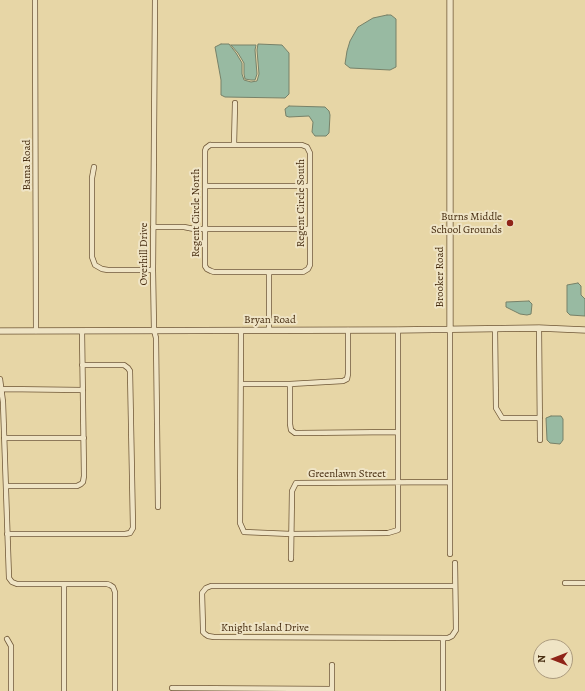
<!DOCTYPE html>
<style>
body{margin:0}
#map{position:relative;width:585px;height:691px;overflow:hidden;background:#e7d6a6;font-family:Alegreya,serif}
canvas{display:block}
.north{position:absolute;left:533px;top:639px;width:40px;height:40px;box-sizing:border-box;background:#efe4c5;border:1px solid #ab9a7d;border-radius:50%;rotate:270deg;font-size:11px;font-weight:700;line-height:16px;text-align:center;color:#462c10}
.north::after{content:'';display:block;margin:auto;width:14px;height:18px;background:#8f2418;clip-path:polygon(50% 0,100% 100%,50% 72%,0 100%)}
</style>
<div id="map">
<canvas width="585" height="691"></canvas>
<div class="north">N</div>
</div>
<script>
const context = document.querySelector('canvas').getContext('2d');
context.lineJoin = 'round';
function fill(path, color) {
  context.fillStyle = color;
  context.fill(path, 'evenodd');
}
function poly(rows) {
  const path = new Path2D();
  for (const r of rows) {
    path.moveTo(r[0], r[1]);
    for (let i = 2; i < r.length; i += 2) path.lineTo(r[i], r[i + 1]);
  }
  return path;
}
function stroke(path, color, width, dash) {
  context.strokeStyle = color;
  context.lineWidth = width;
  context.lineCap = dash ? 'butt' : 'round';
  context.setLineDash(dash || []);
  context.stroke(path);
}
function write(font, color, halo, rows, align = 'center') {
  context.font = font + ' Alegreya,serif';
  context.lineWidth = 4;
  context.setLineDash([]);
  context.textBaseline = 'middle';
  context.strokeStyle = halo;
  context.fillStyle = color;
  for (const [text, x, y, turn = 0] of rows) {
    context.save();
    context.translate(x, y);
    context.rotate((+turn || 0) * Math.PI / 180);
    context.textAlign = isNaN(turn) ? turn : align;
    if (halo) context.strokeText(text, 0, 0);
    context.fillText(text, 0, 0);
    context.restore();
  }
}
const water = poly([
 [387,15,391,15,396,19,396,67,390,70,350,68,345,64,347,51,350,41,358,27,373,18,387,15],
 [221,44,229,44,236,53,242,63,242,74,244,80,251,82,257,81,259,74,257,50,258,44,282,45,289,53,289,94,285,98,225,97,221,95,221,80,215,47,221,44],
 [231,45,256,45,255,50,257,74,255,80,251,80,245,79,244,74,244,63,238,53,231,45],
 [289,106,325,107,329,111,330,115,329,133,326,136,315,136,312,132,313,122,309,116,289,117,286,116,285,109,289,106],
 [578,283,581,286,581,295,585,299,585,316,570,315,567,312,567,285,578,283],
 [529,301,532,304,531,314,527,315,520,314,506,307,506,302,529,301],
 [551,416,561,416,563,419,563,440,560,444,550,443,547,440,546,418,551,416]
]);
const minor = poly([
 [35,0,36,331],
 [155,0,153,270,154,330,156,338,158,507],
 [210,145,302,145,307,147,310,153,310,265,308,269,303,272,214,272,211,271,207,269,205,266,205,151,206,148,210,145],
 [234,145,235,103],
 [94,167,92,178,92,257,95,265,102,269,108,270,153,270],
 [205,186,310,186],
 [153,227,184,227,194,229,310,229],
 [539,328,540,440],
 [495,329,496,408,502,418,540,418],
 [241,330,240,523,244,532,291,534,388,533,398,530,398,330],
 [269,330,269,272],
 [0,379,3,402,9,578,12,582,17,584,107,584,110,585,113,587,115,592,115,691],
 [241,384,290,384,343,381,347,379,348,374,348,330],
 [290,384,290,424,291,430,295,433,299,433,397,432],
 [2,389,83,390],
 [4,438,84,438],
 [6,486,77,486,81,484,83,482,84,476,82,331],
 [7,534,125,534,130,533,133,528,130,371,128,368,124,365,82,365],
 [450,554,450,330],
 [291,559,292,491,296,483,450,482],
 [565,583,585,583],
 [455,586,211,586,206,588,202,593,203,628,203,632,205,634,208,636,214,637,448,638,452,636,456,630,455,563],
 [443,638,443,691],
 [7,639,11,646,11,691],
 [332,665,332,691],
 [172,688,332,689],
 [64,691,64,585]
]);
const tertiary = poly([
 [450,0,450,330],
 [0,331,398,330,539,328,585,330]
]);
const markers = [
 [510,223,4,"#8f2418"]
];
const streetNames = [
 ["Bama Road",27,165,-90],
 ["Regent Circle South",301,203,-90],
 ["Regent Circle North",196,213,-90],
 ["Overhill Drive",144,254,-90],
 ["Brooker Road",440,277,-90],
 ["Bryan Road",270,320],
 ["Greenlawn Street",347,474],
 ["Knight Island Drive",265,628]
];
const poiNames = [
 ["Burns Middle",502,217],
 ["School Grounds",502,230]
];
fill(water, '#98baa2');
stroke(water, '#778168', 1);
stroke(minor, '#6e5636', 6);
stroke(tertiary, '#6e5636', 7);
stroke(minor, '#efe4c5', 4.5);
stroke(tertiary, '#efe4c5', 5.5);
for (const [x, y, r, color] of markers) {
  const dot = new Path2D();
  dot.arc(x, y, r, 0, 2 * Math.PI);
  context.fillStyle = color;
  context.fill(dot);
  stroke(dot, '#efe4c5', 1.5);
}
write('11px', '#462c10', '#efe4c5', streetNames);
write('11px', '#462c10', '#efe4c5', poiNames, 'right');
</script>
